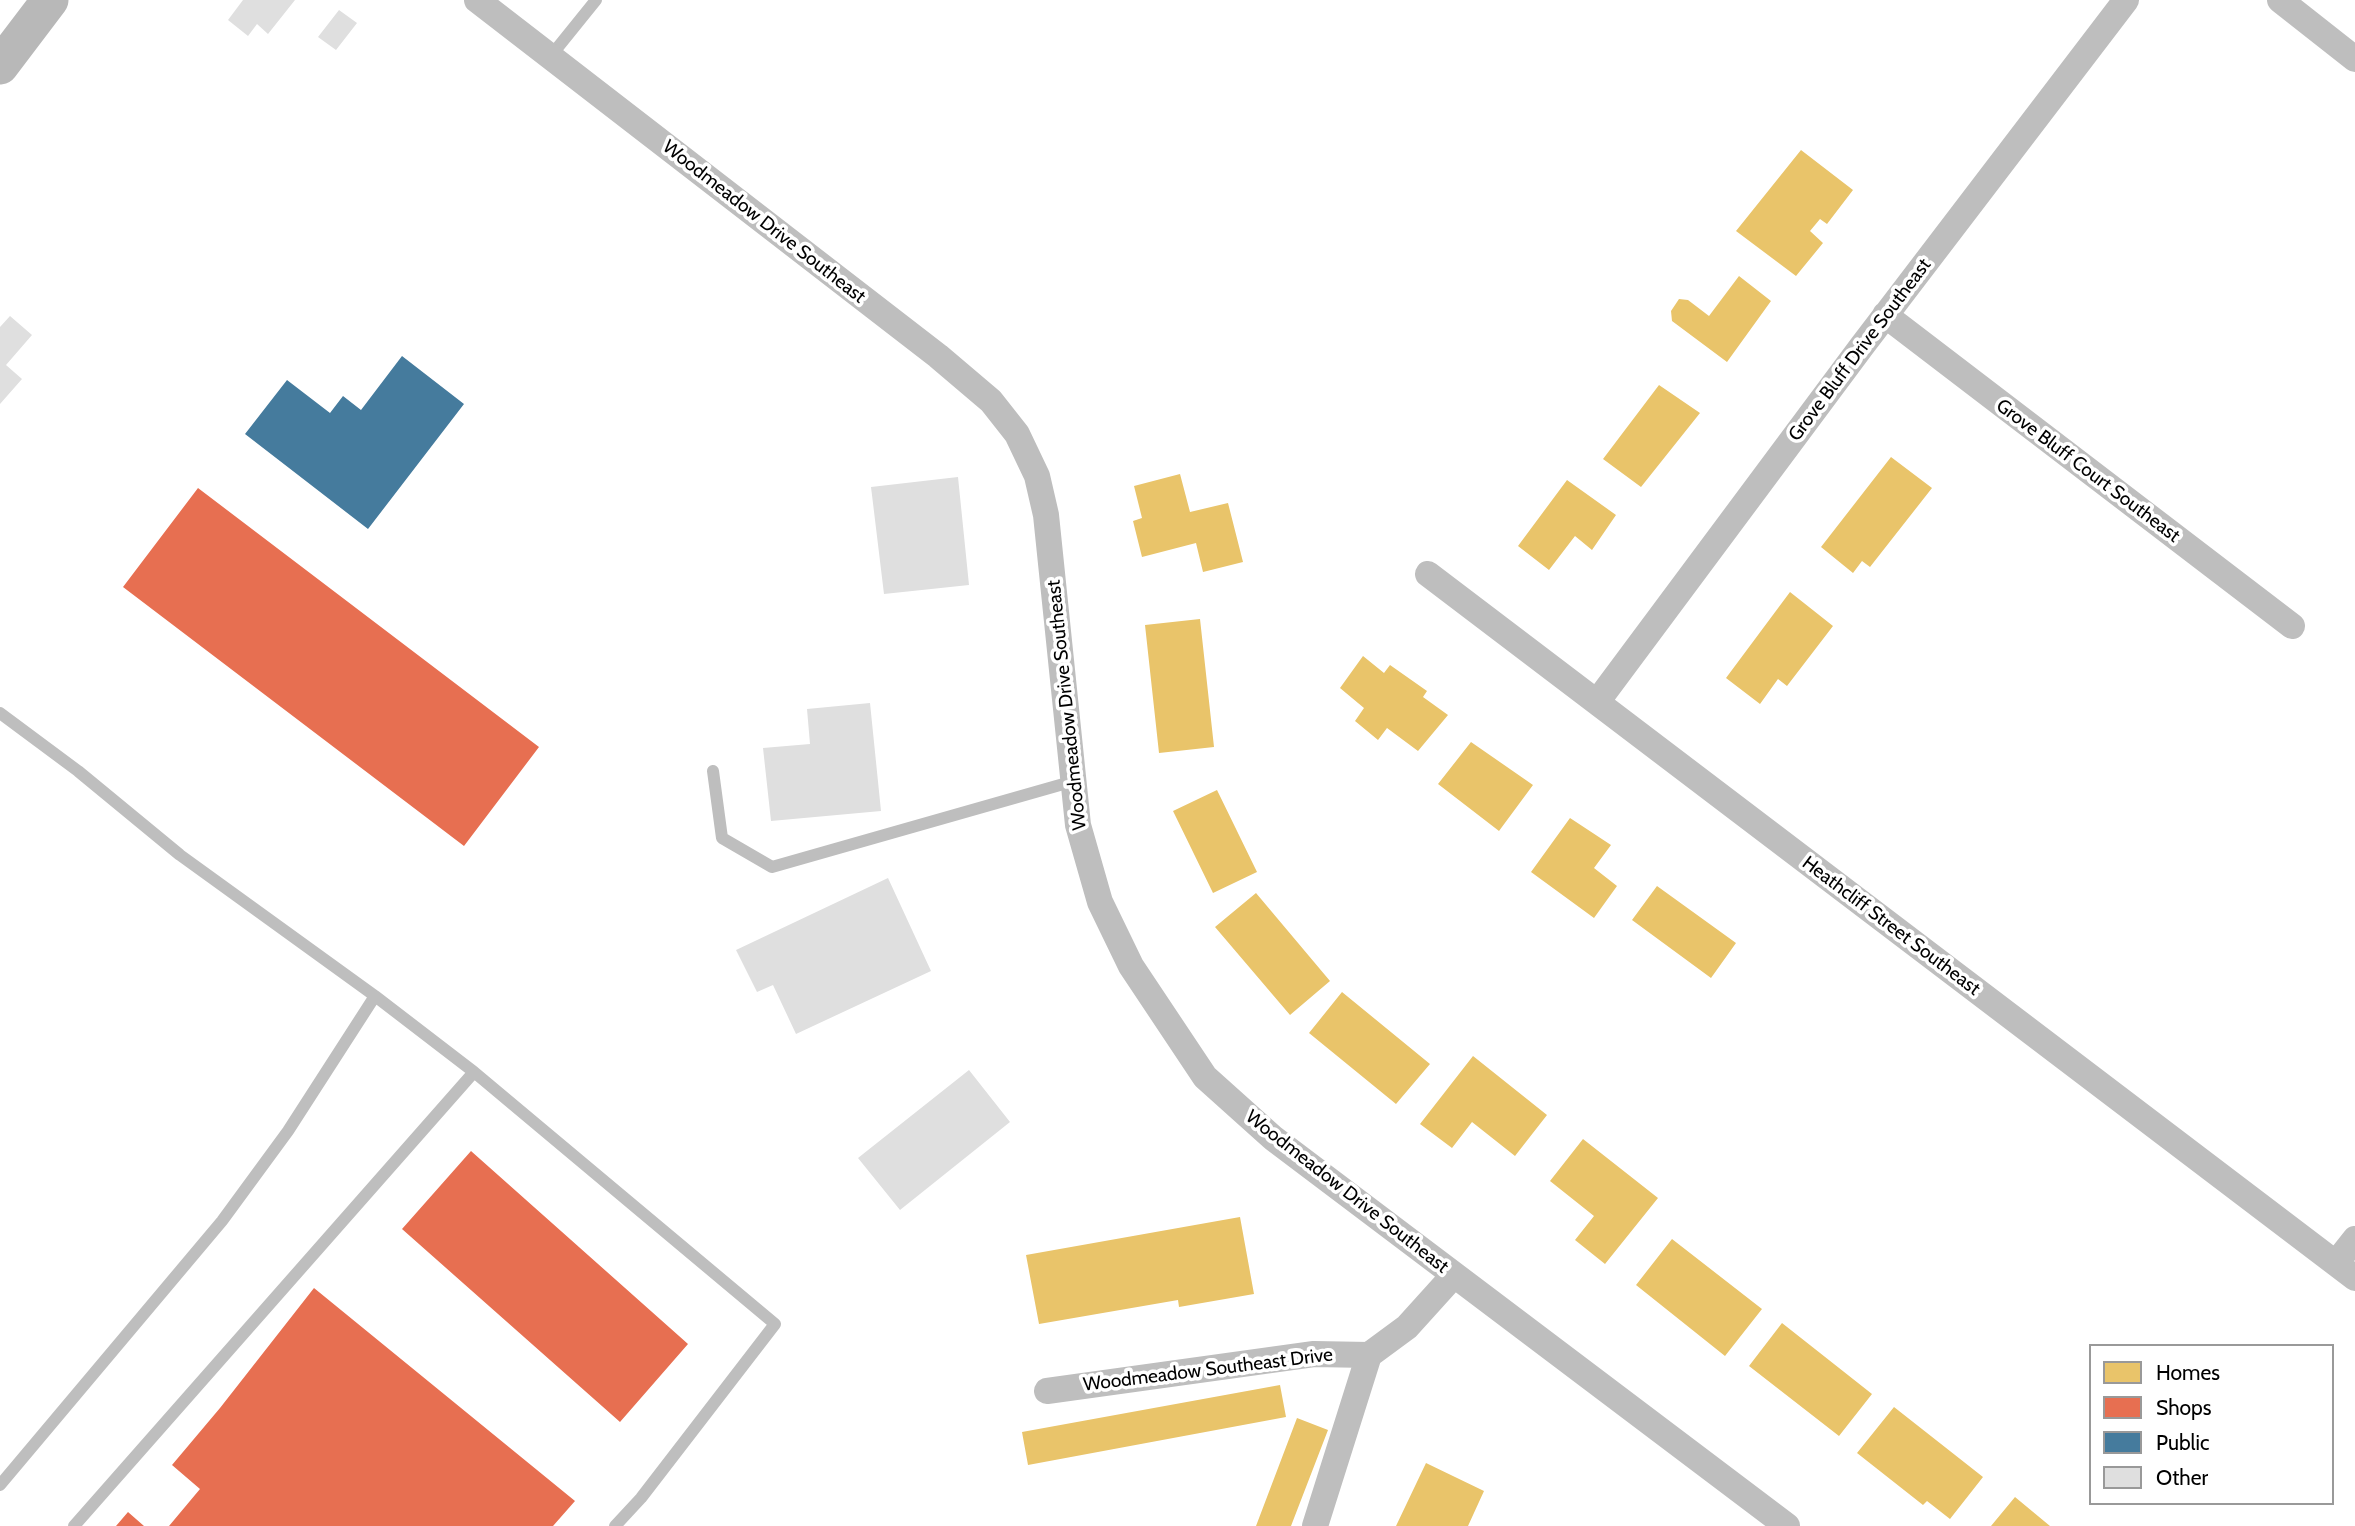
<!DOCTYPE html>
<style>
body{margin:0}
#map{position:relative;width:2355px;height:1526px;overflow:hidden;background:#fff;font-family:Cabin,sans-serif}
canvas{display:block}
.legend{position:absolute;left:2089px;top:1344px;width:245px;height:161px;box-sizing:border-box;background:#fff;border:2px solid #999;margin:0;padding:9px 12px;list-style:none;font-size:21px;color:#000}
.legend li{display:flex;align-items:center;gap:14px;height:35px}
.legend b{width:35px;border:2px solid #999}
</style>
<div id="map">
<canvas width="2355" height="1526"></canvas>
<ul class="legend">
<li><b style="height:19px;background:#e9c46a"></b>Homes</li>
<li><b style="height:19px;background:#e76f51"></b>Shops</li>
<li><b style="height:19px;background:#457b9d"></b>Public</li>
<li><b style="height:19px;background:#dfdfdf"></b>Other</li>
</ul>
</div>
<script>
const context = document.querySelector('canvas').getContext('2d');
context.lineJoin = 'round';
function fill(path, color) {
  context.fillStyle = color;
  context.fill(path, 'evenodd');
}
function poly(rows) {
  const path = new Path2D();
  for (const r of rows) {
    path.moveTo(r[0], r[1]);
    for (let i = 2; i < r.length; i += 2) path.lineTo(r[i], r[i + 1]);
  }
  return path;
}
function stroke(path, color, width, dash) {
  context.strokeStyle = color;
  context.lineWidth = width;
  context.lineCap = dash ? 'butt' : 'round';
  context.setLineDash(dash || []);
  context.stroke(path);
}
function write(font, color, halo, rows, align = 'center') {
  context.font = font + ' Cabin,sans-serif';
  context.lineWidth = 7;
  context.setLineDash([]);
  context.textBaseline = 'middle';
  context.strokeStyle = halo;
  context.fillStyle = color;
  for (const [text, x, y, turn = 0] of rows) {
    context.save();
    context.translate(x, y);
    context.rotate((+turn || 0) * Math.PI / 180);
    context.textAlign = isNaN(turn) ? turn : align;
    if (halo) context.strokeText(text, 0, 0);
    context.fillText(text, 0, 0);
    context.restore();
  }
}
const homes = poly([
 [1801,150,1853,190,1827,224,1820,219,1810,231,1823,243,1796,276,1736,231],
 [1739,276,1771,301,1727,362,1672,321,1671,311,1679,299,1688,300,1709,316],
 [1659,385,1700,413,1641,487,1603,459],
 [1891,457,1932,488,1870,567,1862,561,1853,573,1821,547],
 [1180,474,1190,512,1228,503,1243,562,1203,572,1196,543,1142,557,1133,521,1142,518,1134,486],
 [1567,480,1616,515,1592,550,1575,536,1549,570,1518,546],
 [1790,592,1833,626,1787,686,1778,679,1760,704,1726,678],
 [1200,619,1214,747,1159,753,1145,625],
 [1363,656,1384,673,1390,665,1427,691,1423,697,1448,715,1418,751,1387,728,1378,740,1355,721,1364,708,1340,688],
 [1471,742,1533,785,1499,831,1438,784],
 [1217,790,1257,872,1213,893,1173,811],
 [1570,818,1611,845,1594,868,1617,886,1594,918,1531,872],
 [1657,886,1736,943,1711,978,1632,920],
 [1256,893,1330,981,1290,1015,1215,927],
 [1342,992,1430,1064,1396,1104,1309,1033],
 [1473,1056,1547,1115,1515,1156,1472,1122,1452,1148,1420,1124],
 [1583,1139,1658,1198,1605,1264,1575,1240,1594,1216,1550,1181],
 [1240,1217,1254,1294,1179,1307,1178,1300,1039,1324,1026,1255],
 [1672,1239,1762,1309,1725,1356,1636,1285],
 [1782,1323,1872,1394,1839,1436,1749,1366],
 [1280,1385,1286,1417,1028,1465,1022,1432],
 [1894,1407,1983,1477,1950,1519,1927,1501,1923,1505,1857,1453],
 [1297,1418,1328,1430,1291,1526,1256,1526],
 [1426,1463,1484,1491,1468,1526,1396,1526],
 [2015,1497,2050,1526,1991,1526]
]);
const shops = poly([
 [198,488,539,747,464,846,123,587],
 [471,1151,688,1344,620,1422,402,1229],
 [314,1288,575,1501,553,1526,169,1526,200,1489,172,1465,220,1408],
 [128,1512,144,1526,116,1526]
]);
const public = poly([
 [402,356,464,404,368,529,245,434,287,380,330,413,343,396,361,410]
]);
const building = poly([
 [243,0,295,0,268,34,257,24,248,36,228,20],
 [339,10,357,23,336,50,318,37],
 [10,316,32,335,6,365,22,379,0,404,0,327],
 [958,477,969,585,884,594,871,487],
 [870,703,881,811,771,821,763,748,810,744,807,709],
 [888,878,931,971,796,1034,773,985,757,992,736,950],
 [969,1070,1010,1122,900,1210,858,1158]
]);
const service = poly([
 [550,57,596,0],
 [0,713,78,771,180,855,375,996,288,1131,222,1221,0,1485],
 [713,771,722,838,772,867,1074,781],
 [375,996,474,1072,775,1324,641,1498,615,1526],
 [74,1526,474,1072]
]);
const minor = poly([
 [477,0,938,356,991,401,1017,434,1037,476,1046,515,1078,825,1100,902,1131,966,1205,1077,1273,1138,1787,1526],
 [2280,0,2355,59],
 [1885,315,2292,626],
 [1428,574,2355,1278],
 [1597,702,1862,346,2126,0],
 [2336,1263,2355,1239],
 [1047,1391,1314,1354,1369,1355,1407,1327,1454,1275],
 [1315,1526,1369,1355]
]);
const secondary = poly([
 [0,66,50,0]
]);
const streetNames = [
 ["Woodmeadow Drive Southeast",764,222,38],
 ["Grove Bluff Drive Southeast",1860,350,-53],
 ["Grove Bluff Court Southeast",2088,471,37],
 ["Woodmeadow Drive Southeast",1067,705,-96],
 ["Heathcliff Street Southeast",1891,926,37],
 ["Woodmeadow Drive Southeast",1347,1192,38],
 ["Woodmeadow Southeast Drive",1208,1370,-7]
];
fill(homes, '#e9c46a');
fill(shops, '#e76f51');
fill(public, '#457b9d');
fill(building, '#dfdfdf');
stroke(service, '#bebebe', 12);
stroke(minor, '#bebebe', 26);
stroke(secondary, '#b8b8b8', 37);
write('19px', '#000', '#fff', streetNames);
</script>
